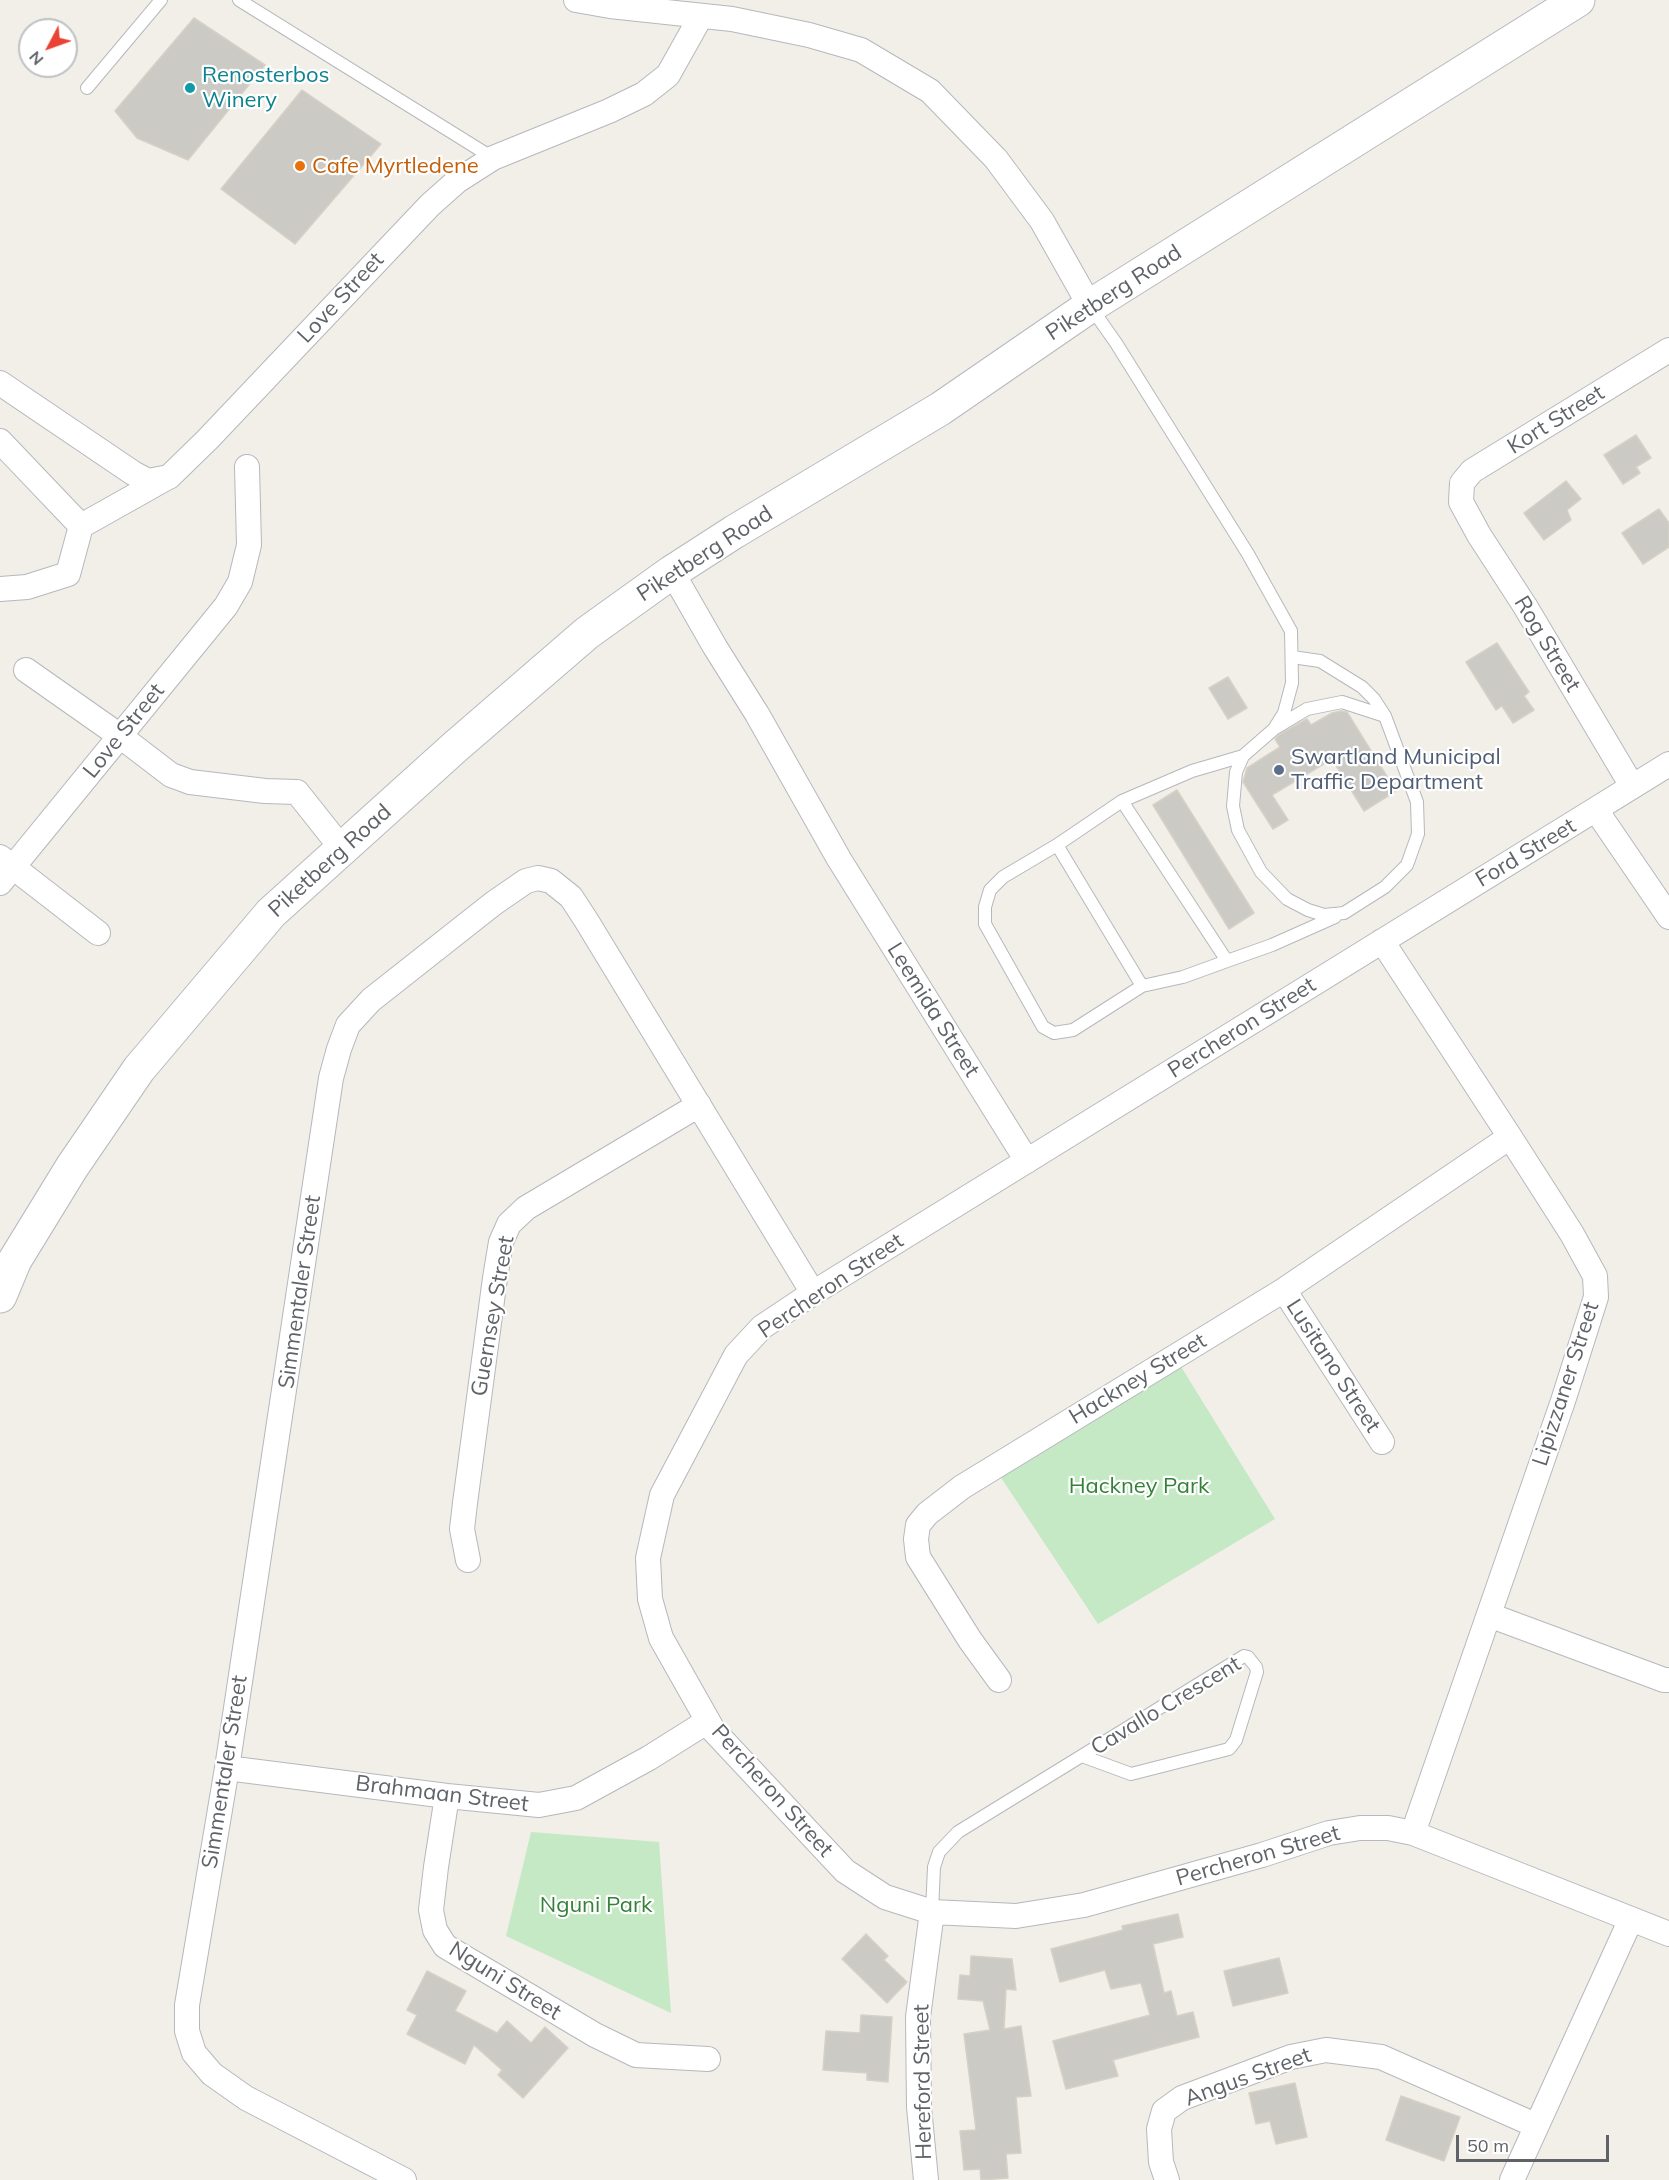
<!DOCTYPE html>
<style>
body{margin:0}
#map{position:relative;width:1669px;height:2180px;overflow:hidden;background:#f1efe8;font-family:Mulish,sans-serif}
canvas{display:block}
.north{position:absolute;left:18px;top:18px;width:60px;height:60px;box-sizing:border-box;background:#fff;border:2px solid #bfc1c3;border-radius:50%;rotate:229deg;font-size:16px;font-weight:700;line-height:24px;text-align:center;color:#5f6368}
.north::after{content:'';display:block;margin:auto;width:21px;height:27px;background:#ea4335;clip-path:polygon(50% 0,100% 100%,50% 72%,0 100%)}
.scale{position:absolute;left:1456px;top:2135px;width:153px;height:27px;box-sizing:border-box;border:3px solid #5f6368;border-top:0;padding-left:8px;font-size:18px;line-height:21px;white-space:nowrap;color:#5f6368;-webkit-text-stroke:4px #fff;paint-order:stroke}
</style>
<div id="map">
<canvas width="1669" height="2180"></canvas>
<div class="north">N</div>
<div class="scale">50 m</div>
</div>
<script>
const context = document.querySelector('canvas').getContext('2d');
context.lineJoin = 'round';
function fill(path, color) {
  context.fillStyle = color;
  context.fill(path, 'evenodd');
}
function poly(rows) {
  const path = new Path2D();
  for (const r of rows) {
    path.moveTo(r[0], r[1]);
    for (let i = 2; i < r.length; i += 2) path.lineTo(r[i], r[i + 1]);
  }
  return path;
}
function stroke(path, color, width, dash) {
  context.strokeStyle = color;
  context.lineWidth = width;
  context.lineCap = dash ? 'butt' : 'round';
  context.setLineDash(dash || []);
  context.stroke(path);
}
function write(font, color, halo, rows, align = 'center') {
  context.font = font + ' Mulish,sans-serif';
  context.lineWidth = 4.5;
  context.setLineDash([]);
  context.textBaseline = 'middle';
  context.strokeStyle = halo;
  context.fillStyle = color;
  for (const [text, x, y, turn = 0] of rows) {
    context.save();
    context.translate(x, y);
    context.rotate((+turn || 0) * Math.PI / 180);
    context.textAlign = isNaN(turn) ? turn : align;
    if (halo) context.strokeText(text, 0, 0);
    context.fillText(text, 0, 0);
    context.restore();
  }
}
const green = poly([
 [1172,1352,1275,1519,1098,1624,990,1461],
 [531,1832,659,1842,671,2013,506,1936]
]);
const building = poly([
 [194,18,265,65,188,160,137,138,115,111,194,18],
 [302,90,381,144,295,244,221,189,302,90],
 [1636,435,1651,458,1636,467,1640,473,1623,484,1604,455,1636,435],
 [1566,481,1581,499,1567,510,1571,520,1544,540,1524,513,1566,481],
 [1659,509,1669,523,1669,547,1643,564,1622,533,1659,509],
 [1497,643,1529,692,1524,696,1534,710,1513,723,1502,706,1496,710,1466,662,1497,643],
 [1228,677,1247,708,1228,719,1209,688,1228,677],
 [1341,711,1347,712,1396,791,1364,811,1332,759,1272,795,1288,820,1273,829,1243,782,1247,768,1280,747,1275,739,1280,734,1307,719,1311,725,1332,713,1341,711],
 [1177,790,1254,913,1229,929,1153,805,1177,790],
 [1178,1914,1183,1937,1153,1944,1164,1993,1171,1991,1177,2016,1193,2012,1199,2037,1113,2060,1118,2076,1066,2089,1053,2041,1150,2015,1141,1983,1111,1989,1105,1970,1060,1982,1051,1949,1123,1930,1122,1926,1178,1914],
 [866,1934,888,1956,884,1960,907,1982,887,2003,842,1959,866,1934],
 [971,1956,1012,1959,1016,1990,1006,1989,1004,2029,1021,2026,1031,2096,1016,2097,1021,2153,1006,2154,1008,2178,981,2180,980,2169,964,2170,960,2131,976,2130,964,2034,990,2030,983,2001,958,1999,960,1975,970,1976,971,1956],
 [1279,1958,1288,1993,1233,2006,1224,1971,1279,1958],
 [427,1971,466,1991,455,2011,497,2033,507,2021,531,2043,545,2027,568,2048,523,2098,498,2075,502,2070,474,2045,465,2064,407,2034,417,2015,407,2010,427,1971],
 [861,2015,892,2017,888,2082,867,2080,867,2073,823,2070,826,2031,860,2033,861,2015],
 [1295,2083,1307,2137,1276,2144,1270,2121,1256,2124,1249,2093,1295,2083],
 [1401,2096,1460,2117,1444,2161,1386,2140,1401,2096]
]);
const lane = poly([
 [239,0,493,158],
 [87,88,161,0],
 [1090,306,1116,343,1248,554,1291,631,1292,683,1284,713,1274,729,1243,756,1236,772,1233,806,1238,830,1261,872,1287,899,1308,910,1324,915,1344,913,1385,887,1407,865,1418,834,1417,802,1385,716,1374,699,1362,687,1320,661,1292,657],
 [1277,727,1307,709,1342,702,1385,716],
 [1243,756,1192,771,1122,801,1057,845,1003,877,990,890,985,907,985,924,1043,1027,1054,1033,1073,1030,1142,986,1183,977,1227,961,1272,945,1335,917],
 [1122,801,1227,961],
 [1057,845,1142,986],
 [932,1912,934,1867,939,1852,958,1832,1244,1656,1248,1657,1256,1667,1257,1672,1236,1740,1229,1749,1131,1774,1082,1756]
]);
const street = poly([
 [576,0,610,6,732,19,809,35,861,50,930,91,996,159,1042,221,1090,306],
 [0,383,133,473,148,481,169,477],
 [0,441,81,526],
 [672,572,715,647,757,714,839,859,1027,1161],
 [0,589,27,587,68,574,81,526,170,476,207,440,430,205,457,181,493,158,609,111,644,94,668,75,701,16],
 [26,670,120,736,171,775,190,782,265,791,297,792,343,850],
 [1669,764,813,1293,762,1327,736,1355,662,1495,648,1558,650,1599,661,1638,713,1730,845,1871,885,1897,932,1912,1016,1916,1084,1905,1262,1855,1329,1833,1360,1828,1388,1828,1413,1833,1669,1934],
 [1632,786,1525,606,1479,535,1461,502,1462,483,1472,471,1669,350],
 [1596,810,1669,917],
 [0,857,98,933],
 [0,883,226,606,240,582,249,545,247,467],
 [1382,941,1510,1137,1572,1234,1595,1276,1596,1297,1563,1401,1413,1833],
 [1284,1290,1382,1442],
 [468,1560,462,1529,465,1503,495,1278,501,1242,509,1224,526,1208,699,1105],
 [1489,1615,1664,1680,1669,1680],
 [999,1680,970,1640,918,1557,916,1539,918,1525,927,1514,962,1487,1284,1290,1510,1137],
 [227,1768,447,1796,539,1805,576,1798,649,1758,708,1721],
 [447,1796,436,1867,431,1910,435,1930,445,1946,595,2035,636,2055,708,2059],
 [404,2180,246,2098,212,2074,194,2053,187,2031,187,2005,227,1768,331,1078,339,1049,348,1025,371,1000,494,903,526,881,538,878,551,881,571,897,586,920,813,1293],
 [926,2180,919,2107,918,2017,932,1912],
 [1167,2180,1161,2162,1159,2129,1164,2111,1182,2098,1291,2057,1326,2050,1381,2057,1535,2125],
 [1512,2180,1631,1919]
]);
const secondary = poly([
 [0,1296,15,1260,72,1167,139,1069,271,913,455,747,587,633,672,572,734,532,940,409,1090,306,1578,0]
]);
const markers = [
 [190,88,6,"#0f9aa8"],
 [300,166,6,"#e8710a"],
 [1279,770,6,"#5c6f8a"]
];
const cultureNames = [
 ["Renosterbos",202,75],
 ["Winery",202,100]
];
const foodNames = [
 ["Cafe Myrtledene",312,166]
];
const streetNames = [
 ["Piketberg Road",1114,293,-33],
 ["Love Street",341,298,-47],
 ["Kort Street",1556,420,-32],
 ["Piketberg Road",705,554,-33],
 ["Rog Street",1547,644,59],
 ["Love Street",124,731,-51],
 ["Ford Street",1526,853,-31],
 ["Piketberg Road",330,861,-42],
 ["Leemida Street",933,1010,58],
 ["Percheron Street",1242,1028,-32],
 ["Percheron Street",831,1286,-34],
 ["Simmentaler Street",300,1292,-82],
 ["Guernsey Street",493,1316,-80],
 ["Lusitano Street",1333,1366,57],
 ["Hackney Street",1138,1379,-31],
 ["Lipizzaner Street",1566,1384,-72],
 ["Cavallo Crescent",1166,1706,-31],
 ["Simmentaler Street",225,1772,-81],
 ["Percheron Street",772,1791,48],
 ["Brahmaan Street",442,1794,7],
 ["Percheron Street",1258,1856,-16],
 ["Nguni Street",505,1981,32],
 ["Angus Street",1248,2077,-20],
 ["Hereford Street",923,2082,-91]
];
const serviceNames = [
 ["Swartland Municipal",1291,757],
 ["Traffic Department",1291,782]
];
const parkNames = [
 ["Hackney Park",1139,1486],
 ["Nguni Park",596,1905]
];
fill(green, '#c5e8c5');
fill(building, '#cccac5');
stroke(building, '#d6d1c6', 1.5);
stroke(lane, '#b5b8bc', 14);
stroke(street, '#b5b8bc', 26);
stroke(secondary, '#b6babf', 35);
stroke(lane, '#fff', 12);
stroke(street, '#fff', 24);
stroke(secondary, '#fff', 33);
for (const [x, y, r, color] of markers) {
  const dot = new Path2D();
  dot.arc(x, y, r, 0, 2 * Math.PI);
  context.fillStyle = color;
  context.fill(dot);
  stroke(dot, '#fff', 2);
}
write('22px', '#0d838f', '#fff', cultureNames, 'left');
write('22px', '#c56008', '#fff', foodNames, 'left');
write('22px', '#5f6368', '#fff', streetNames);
write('22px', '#4e5e75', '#fff', serviceNames, 'left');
write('22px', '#348238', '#fff', parkNames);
</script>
